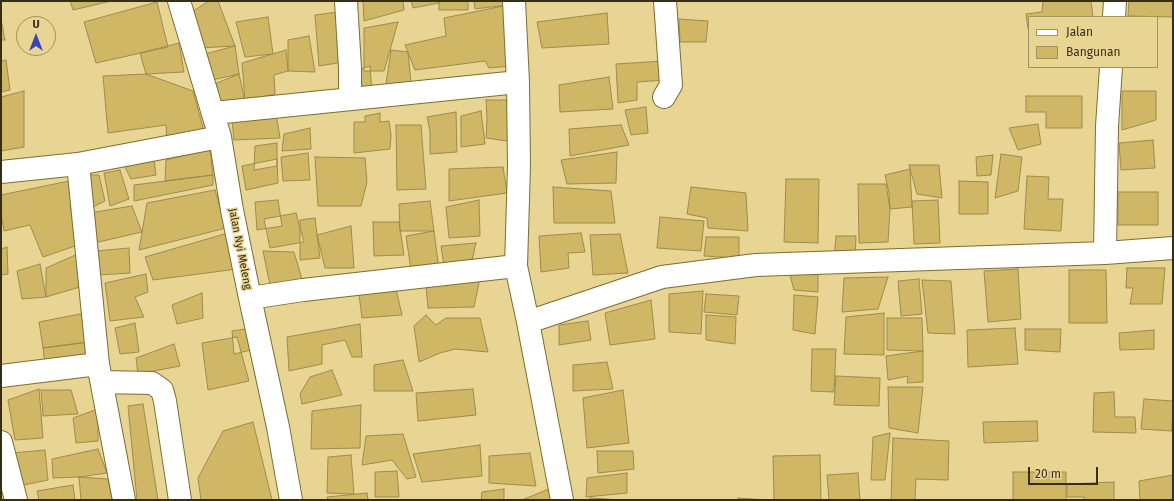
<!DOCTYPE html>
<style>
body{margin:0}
#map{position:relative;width:1174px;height:501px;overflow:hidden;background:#e8d493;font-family:"Fira Sans",sans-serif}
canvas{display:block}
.frame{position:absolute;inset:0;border:2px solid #372f15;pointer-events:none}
.legend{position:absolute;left:1028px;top:16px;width:130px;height:52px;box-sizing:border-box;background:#e8d493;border:1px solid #a19261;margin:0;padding:5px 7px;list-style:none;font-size:12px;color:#372f15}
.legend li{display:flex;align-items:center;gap:8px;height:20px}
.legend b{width:20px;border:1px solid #a19261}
.north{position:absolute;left:16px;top:16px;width:40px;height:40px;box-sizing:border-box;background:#e8d493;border:1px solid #a19261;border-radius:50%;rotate:0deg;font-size:11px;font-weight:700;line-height:16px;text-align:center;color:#372f15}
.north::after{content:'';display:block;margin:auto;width:14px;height:18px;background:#3c45b8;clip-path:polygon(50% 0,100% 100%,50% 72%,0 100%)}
.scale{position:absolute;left:1028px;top:467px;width:70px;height:18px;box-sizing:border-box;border:2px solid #372f15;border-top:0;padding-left:5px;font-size:12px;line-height:14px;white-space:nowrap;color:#372f15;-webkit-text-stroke:3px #e8d493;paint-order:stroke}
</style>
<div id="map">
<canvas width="1174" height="501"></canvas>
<div class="frame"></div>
<ul class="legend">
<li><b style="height:5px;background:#fff"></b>Jalan</li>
<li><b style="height:11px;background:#cfb765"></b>Bangunan</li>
</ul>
<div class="north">U</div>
<div class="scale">20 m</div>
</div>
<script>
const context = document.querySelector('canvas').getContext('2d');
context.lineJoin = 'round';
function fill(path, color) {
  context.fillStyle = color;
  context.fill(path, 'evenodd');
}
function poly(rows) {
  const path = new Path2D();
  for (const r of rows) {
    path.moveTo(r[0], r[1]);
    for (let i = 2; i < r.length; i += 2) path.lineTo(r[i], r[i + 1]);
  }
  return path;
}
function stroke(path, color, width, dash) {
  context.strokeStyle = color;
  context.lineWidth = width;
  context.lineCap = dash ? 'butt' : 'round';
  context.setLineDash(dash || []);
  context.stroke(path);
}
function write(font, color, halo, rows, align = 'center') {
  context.font = font + ' "Fira Sans",sans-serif';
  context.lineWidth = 3;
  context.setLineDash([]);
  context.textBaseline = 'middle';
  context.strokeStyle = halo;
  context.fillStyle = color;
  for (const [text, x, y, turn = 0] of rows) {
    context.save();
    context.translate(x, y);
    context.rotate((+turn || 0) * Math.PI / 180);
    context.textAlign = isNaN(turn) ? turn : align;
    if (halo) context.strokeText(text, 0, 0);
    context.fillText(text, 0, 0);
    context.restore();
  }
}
const building = poly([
 [70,1,111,1,73,10,70,1],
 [209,1,218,1,235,46,200,48,190,13,209,1],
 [363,1,403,1,404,10,364,21,363,1],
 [411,1,438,1,439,3,413,8,411,1],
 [439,1,468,1,468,10,439,10,439,1],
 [474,1,507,1,508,5,475,9,474,1],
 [1043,1,1091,1,1093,17,1029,17,1029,29,1028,29,1026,14,1042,12,1043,1],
 [1129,1,1173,1,1173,17,1128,16,1129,1],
 [157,2,168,47,96,63,84,22,157,2],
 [503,6,512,66,489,68,485,61,415,70,405,45,446,36,444,18,503,6],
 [347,11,349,61,319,66,315,15,347,11],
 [607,13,609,44,542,48,537,22,607,13],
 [268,17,273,54,245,57,236,22,268,17],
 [1,19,5,40,1,40,1,19],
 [679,19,708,21,706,42,680,42,679,19],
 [398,22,384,71,364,71,364,28,398,22],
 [309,36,315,72,288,71,288,40,309,36],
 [179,43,184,72,146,74,140,53,179,43],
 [235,46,239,74,208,81,205,54,235,46],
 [286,50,288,71,274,75,275,94,245,101,242,63,286,50],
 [391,50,408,52,411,83,386,84,391,50],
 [6,60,10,90,1,92,1,61,6,60],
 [664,61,665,80,637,82,637,100,618,103,616,64,664,61],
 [370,66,372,92,353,92,351,72,370,66],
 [146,74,193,91,204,131,167,140,166,125,108,133,103,76,146,74],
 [239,74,245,101,217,106,212,85,239,74],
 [609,77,613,109,560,112,559,85,609,77],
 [24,91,24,147,1,151,1,97,24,91],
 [1122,91,1156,91,1156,120,1122,130,1122,91],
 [1026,96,1082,96,1082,128,1046,128,1046,112,1026,112,1026,96],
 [486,100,512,100,514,142,486,138,487,118,486,100],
 [646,107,648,133,631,135,625,110,646,107],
 [481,111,485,144,461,147,461,116,481,111],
 [456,112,457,152,430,154,430,131,427,117,456,112],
 [276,113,280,138,234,140,232,120,276,113],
 [380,113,380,122,389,121,391,135,390,149,354,153,354,122,365,122,365,116,380,113],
 [1038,124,1041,144,1018,150,1009,128,1038,124],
 [396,125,421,125,426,189,397,190,396,125],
 [621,125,629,145,570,156,569,129,621,125],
 [310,128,311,149,282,151,284,134,310,128],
 [1153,140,1155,168,1121,170,1119,143,1153,140],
 [277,143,277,166,254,170,255,146,277,143],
 [210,149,213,175,165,181,166,160,210,149],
 [617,152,616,183,567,184,561,160,617,152],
 [308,153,310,180,283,181,281,157,308,153],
 [1001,154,1022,157,1018,191,995,198,1001,154],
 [993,155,991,175,977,176,976,157,993,155],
 [315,157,365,158,367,182,361,206,318,206,315,157],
 [154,159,156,175,131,179,125,167,154,159],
 [277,159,278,183,246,190,242,166,277,159],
 [909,165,939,165,942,198,917,194,909,165],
 [503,167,507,193,449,201,449,169,503,167],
 [910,169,912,207,890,209,889,193,885,175,910,169],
 [120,170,129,199,110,206,104,173,120,170],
 [88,175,99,175,105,201,89,209,88,175],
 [213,175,213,185,134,201,134,185,213,175],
 [1027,176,1049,177,1048,199,1063,199,1061,231,1024,229,1027,176],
 [786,179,819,179,818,243,784,242,786,179],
 [74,180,77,199,70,206,78,245,43,257,30,225,4,231,1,213,1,195,74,180],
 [959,181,988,182,988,214,959,214,959,181],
 [858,184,886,184,890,209,888,242,859,243,858,184],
 [553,187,611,191,615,223,554,223,553,187],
 [691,187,746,193,748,231,708,228,707,218,687,214,691,187],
 [215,190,226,228,139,250,147,203,215,190],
 [1118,192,1158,192,1158,225,1118,225,1118,192],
 [278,200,282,226,257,230,255,202,278,200],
 [479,200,480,236,449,238,446,207,479,200],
 [938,200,940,243,914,244,912,201,938,200],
 [430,201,434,231,400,231,399,204,430,201],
 [132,206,142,232,94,243,90,213,132,206],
 [296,213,304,242,270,248,264,219,296,213],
 [660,217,704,221,701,251,657,248,660,217],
 [315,218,320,258,300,260,300,220,315,218],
 [373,222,399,222,404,255,374,256,373,222],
 [351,226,354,268,325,268,317,235,351,226],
 [434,231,439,269,411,270,406,236,434,231],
 [228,233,237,269,153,280,145,257,228,233],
 [581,233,585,252,568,253,569,268,541,272,539,236,581,233],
 [620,234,628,273,593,275,590,235,620,234],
 [836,236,856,236,855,260,834,258,836,236],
 [706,237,739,237,739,258,704,256,706,237],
 [476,243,471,265,444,266,441,246,476,243],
 [7,247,8,274,1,275,1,249,7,247],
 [129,248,130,273,98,275,96,251,129,248],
 [263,251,294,252,304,286,270,285,263,251],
 [80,253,90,284,46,297,46,268,80,253],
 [40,264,46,297,22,299,17,271,40,264],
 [1127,268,1165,268,1162,304,1130,304,1133,288,1126,288,1127,268],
 [1018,269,1021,319,988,322,984,271,1018,269],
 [1069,270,1106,270,1107,323,1069,323,1069,270],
 [818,271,818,292,794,290,790,275,818,271],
 [146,274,148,292,135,297,144,317,110,321,105,283,146,274],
 [888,277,878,309,842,312,844,278,888,277],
 [480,278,474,307,428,308,426,287,480,278],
 [919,279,922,314,901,316,898,281,919,279],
 [922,280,951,281,955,334,928,333,922,280],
 [395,285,402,315,362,318,358,287,395,285],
 [703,291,701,334,669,332,669,294,703,291],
 [202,293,203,318,177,324,172,305,202,293],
 [706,294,739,296,737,315,704,312,706,294],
 [794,295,818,297,815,334,793,330,794,295],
 [651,300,655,339,610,345,605,313,651,300],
 [85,313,88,342,43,348,39,322,85,313],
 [884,313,884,355,844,354,846,317,884,313],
 [426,315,436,325,446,318,480,318,488,352,455,349,440,353,419,362,414,326,426,315],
 [706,315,736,317,735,344,706,340,706,315],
 [887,318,922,318,923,351,887,350,887,318],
 [588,321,591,340,559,345,559,325,588,321],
 [135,323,139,352,120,354,115,328,135,323],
 [360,324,362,357,352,357,345,340,322,345,322,364,289,371,287,337,360,324],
 [252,328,255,349,234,354,232,331,252,328],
 [1015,328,1018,364,968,367,967,330,1015,328],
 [1025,329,1061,329,1060,352,1025,350,1025,329],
 [1154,330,1154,349,1120,350,1119,333,1154,330],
 [237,337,249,381,208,390,202,343,237,337],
 [88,342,88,360,45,364,43,348,88,342],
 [174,344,180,366,138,374,136,358,174,344],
 [812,349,836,349,834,392,811,391,812,349],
 [923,351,923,382,907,383,908,376,888,380,886,356,923,351],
 [403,360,413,391,374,391,374,365,403,360],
 [607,362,613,389,573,391,573,365,607,362],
 [332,370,342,395,302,404,300,394,310,377,332,370],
 [836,376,880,378,879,406,834,405,836,376],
 [888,387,923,387,918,433,889,428,888,387],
 [39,389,43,438,15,440,8,400,39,389],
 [473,389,476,415,418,421,416,393,473,389],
 [41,390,71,390,78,414,43,416,41,390],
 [623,390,629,443,587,448,583,398,623,390],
 [1114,392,1115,417,1135,417,1136,433,1093,432,1094,393,1114,392],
 [1144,399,1173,401,1172,431,1141,429,1144,399],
 [143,404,158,500,137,500,128,406,143,404],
 [361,405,360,448,311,449,312,411,361,405],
 [98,409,98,441,76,443,73,418,98,409],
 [1037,421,1038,441,984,443,983,422,1037,421],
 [253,422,272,500,201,500,198,478,223,431,253,422],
 [890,433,885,480,871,480,873,437,890,433],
 [403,434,416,477,407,479,392,460,362,465,366,436,403,434],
 [893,438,949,441,948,480,916,479,915,500,891,500,893,438],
 [480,445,482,476,422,482,413,454,480,445],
 [98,449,107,473,79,477,53,478,52,459,98,449],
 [45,450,48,480,14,487,12,453,45,450],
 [597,451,633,451,634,469,598,473,597,451],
 [530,453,536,486,489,483,489,456,530,453],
 [351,455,354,494,327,493,328,457,351,455],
 [820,455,821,500,774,500,773,456,820,455],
 [397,471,399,497,375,497,375,472,397,471],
 [1013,472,1066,472,1066,500,1013,500,1013,472],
 [627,473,627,493,586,497,587,478,627,473],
 [858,473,860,500,829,500,827,475,858,473],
 [1173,475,1173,500,1140,500,1139,481,1173,475],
 [79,477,108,479,112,500,81,500,79,477],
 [1114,482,1114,500,1084,500,1084,497,1067,497,1067,484,1114,482],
 [73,485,75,500,39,500,37,491,73,485],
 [556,486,558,500,522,500,556,486],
 [504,489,504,500,481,500,482,492,504,489],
 [367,493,368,500,328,500,327,497,367,493],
 [590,498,623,500,590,500,590,498],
 [738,498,767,500,738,500,738,498]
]);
const minor = poly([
 [179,1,220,137,232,210,250,298,278,427,291,500],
 [346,1,350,68,350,98],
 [514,1,518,82,519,166,516,266,528,322,562,500],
 [1114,17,1115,1],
 [664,97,671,85,665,1],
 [214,113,518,82],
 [78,164,98,364,124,500],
 [1,172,78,164,220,137],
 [1105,253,1107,126,1111,67],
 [250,298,303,290,516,266],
 [528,322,662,277,756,265,1105,253,1173,248],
 [1,376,98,364],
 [102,382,152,383,162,390,165,401,180,500],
 [1,442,16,500]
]);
const streetNames = [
 ["Jalan Nyi Meleng",240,249,79]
];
fill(building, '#cfb765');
stroke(building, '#9e8b4c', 1);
stroke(minor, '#7f6d2d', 24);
stroke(minor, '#fff', 22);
write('11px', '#372f15', '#e8d493', streetNames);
</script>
